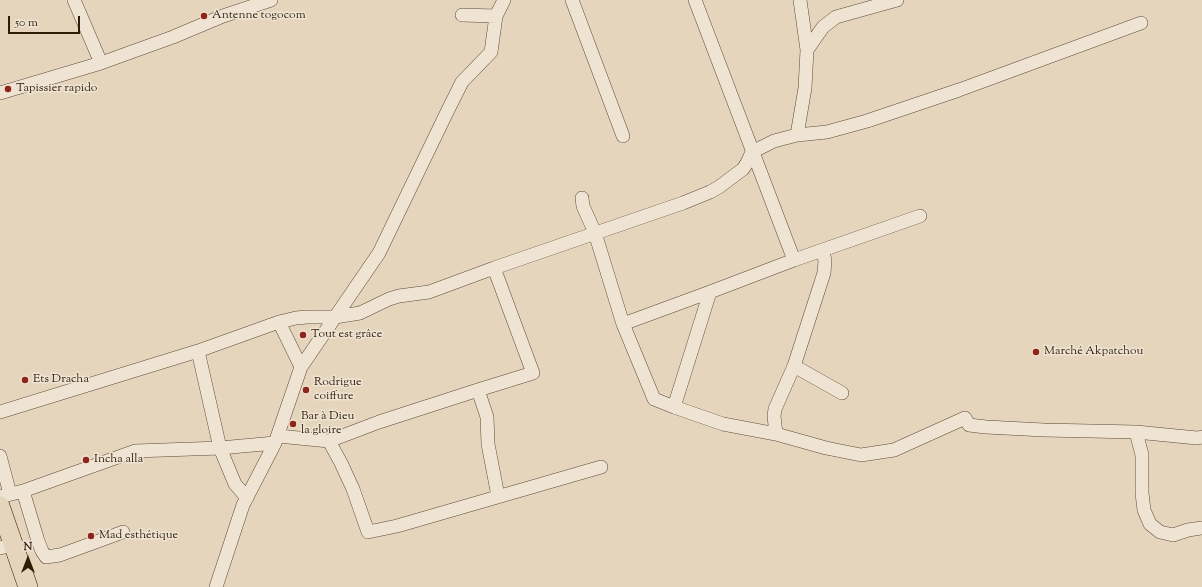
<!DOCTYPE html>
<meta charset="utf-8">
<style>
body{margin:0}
#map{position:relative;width:1202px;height:587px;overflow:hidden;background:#e6d5bd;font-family:"Sorts Mill Goudy",serif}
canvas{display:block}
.north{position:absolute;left:8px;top:539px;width:40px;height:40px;-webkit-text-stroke:3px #efe4d4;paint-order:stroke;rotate:0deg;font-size:11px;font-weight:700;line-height:16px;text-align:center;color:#2f1c08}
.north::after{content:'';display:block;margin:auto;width:14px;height:18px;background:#2f1c08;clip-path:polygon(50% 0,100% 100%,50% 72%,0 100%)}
.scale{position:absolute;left:8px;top:16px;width:72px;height:18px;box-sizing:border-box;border:2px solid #2f1c08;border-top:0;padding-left:5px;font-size:12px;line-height:14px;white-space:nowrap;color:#2f1c08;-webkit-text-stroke:3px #efe4d4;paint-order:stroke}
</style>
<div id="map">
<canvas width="1202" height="587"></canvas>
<div class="north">N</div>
<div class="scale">50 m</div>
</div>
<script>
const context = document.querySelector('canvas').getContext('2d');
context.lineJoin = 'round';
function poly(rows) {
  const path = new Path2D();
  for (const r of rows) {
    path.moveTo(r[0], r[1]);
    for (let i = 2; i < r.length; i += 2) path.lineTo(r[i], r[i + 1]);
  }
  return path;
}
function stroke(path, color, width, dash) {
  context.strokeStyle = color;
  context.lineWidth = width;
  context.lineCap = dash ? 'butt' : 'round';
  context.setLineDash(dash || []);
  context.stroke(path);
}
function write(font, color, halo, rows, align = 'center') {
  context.font = font + ' "Sorts Mill Goudy",serif';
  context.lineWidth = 3;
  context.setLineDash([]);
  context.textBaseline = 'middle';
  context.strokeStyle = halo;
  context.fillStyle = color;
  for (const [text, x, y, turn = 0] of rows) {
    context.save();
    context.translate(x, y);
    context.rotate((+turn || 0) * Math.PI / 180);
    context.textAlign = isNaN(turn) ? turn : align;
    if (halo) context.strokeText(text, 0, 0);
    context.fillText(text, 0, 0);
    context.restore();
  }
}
const minor = poly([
 [74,0,101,63],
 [572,0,623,136],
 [695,0,794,260],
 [462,15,496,16],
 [807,50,823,27,836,17,897,0],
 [0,93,101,63,173,37,223,16,271,0],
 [797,135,805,88,807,50,800,0],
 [582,198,583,206,595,233,623,324,654,399,674,407,723,424,776,434,826,448,861,455,894,450,965,418,969,425,986,427,1044,430,1136,432,1197,438,1202,437],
 [279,322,301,367],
 [623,324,710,292,794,260,920,216],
 [198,351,220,448,235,484,247,498],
 [794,366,842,393],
 [478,390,487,417,488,444,498,496],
 [674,407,710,292],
 [0,412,198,351,279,322,296,318,307,317,335,317,360,313,389,299,399,296,429,292,494,268,683,203,710,192,719,187,743,169,747,163,752,152,774,141,797,135,827,132,867,121,959,90,1141,23],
 [1136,432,1142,455,1142,493,1144,510,1150,524,1160,532,1173,535,1188,530,1202,528],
 [776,434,774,416,775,409,794,366,824,273,825,261,823,251],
 [278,436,329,441,379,422,478,390,533,373,494,268],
 [329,441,341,463,353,489,368,532,397,526,601,467],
 [0,456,10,494],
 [23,491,38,541,42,551,46,557,60,555,123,532],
 [0,497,23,491,135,451,220,448,275,443],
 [0,548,14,545],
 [216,587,243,505,275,443,301,367,379,253,447,112,462,82,491,52,496,16,504,0]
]);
const highway = poly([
 [0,506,28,587]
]);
const markers = [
 [204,16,4,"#8f2418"],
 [8,89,4,"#8f2418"],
 [303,335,4,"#8f2418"],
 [1036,352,4,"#8f2418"],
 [25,380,4,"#8f2418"],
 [306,390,4,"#8f2418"],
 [293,424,4,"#8f2418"],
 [86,460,4,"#8f2418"],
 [91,536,4,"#8f2418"]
];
const poiNames = [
 ["Antenne togocom",212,16],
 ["Tapissier rapido",16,89],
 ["Tout est grâce",311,335],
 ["Marché Akpatchou",1044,352],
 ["Ets Dracha",33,380],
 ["Rodrigue",314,383],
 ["coiffure",314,397],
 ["Bar à Dieu",301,417],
 ["la gloire",301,431],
 ["Incha alla",94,460],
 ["Mad esthétique",99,536]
];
stroke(minor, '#5d4a35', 14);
stroke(highway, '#2f1c08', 20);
stroke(minor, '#efe4d4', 13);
stroke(highway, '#e6d5bd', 19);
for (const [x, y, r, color] of markers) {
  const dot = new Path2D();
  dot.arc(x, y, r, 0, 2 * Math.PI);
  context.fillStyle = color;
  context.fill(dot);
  stroke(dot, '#efe4d4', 1.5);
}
write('12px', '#2f1c08', '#efe4d4', poiNames, 'left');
</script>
